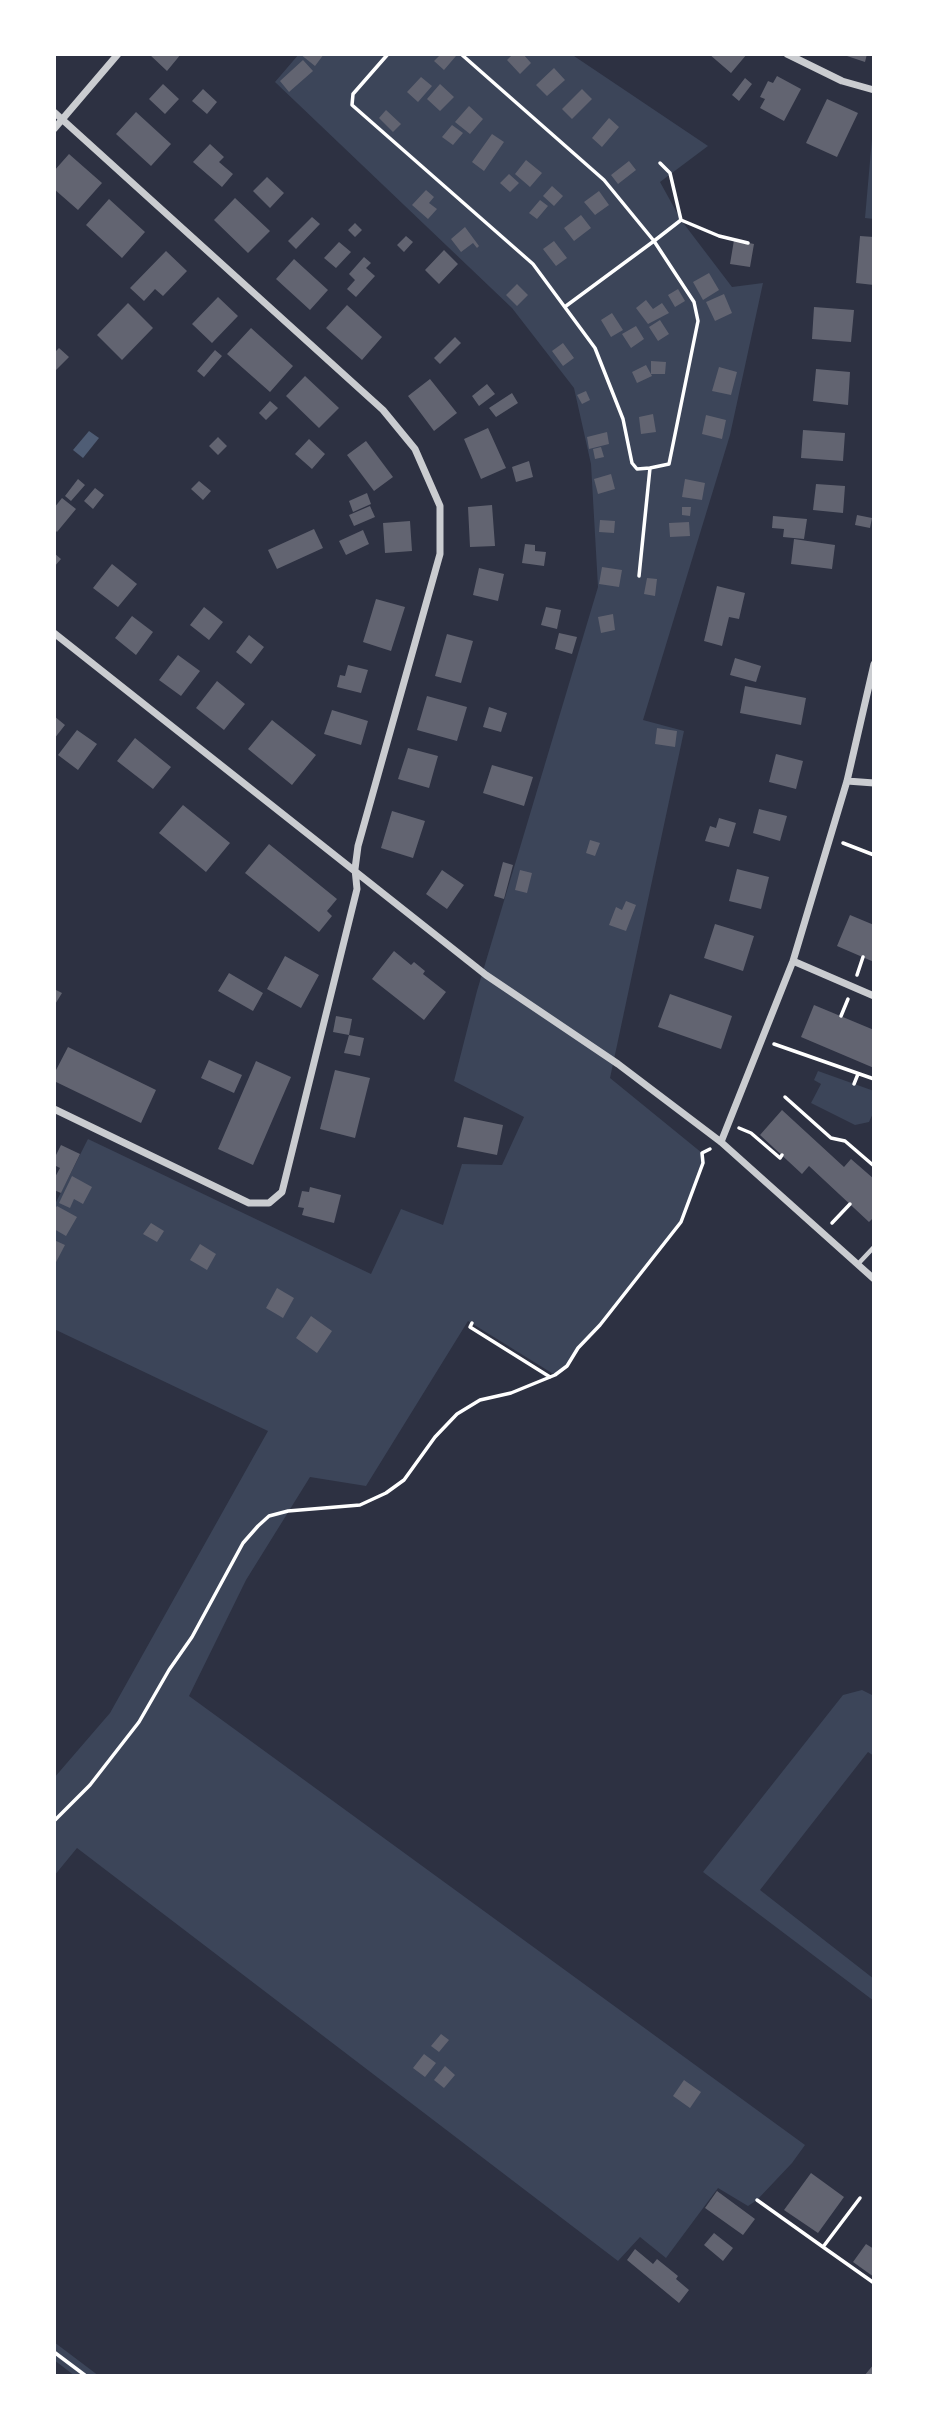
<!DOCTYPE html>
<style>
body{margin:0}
#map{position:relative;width:928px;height:2430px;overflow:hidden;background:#2d3142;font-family:Barlow,sans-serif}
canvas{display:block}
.frame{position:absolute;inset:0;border:56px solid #fff;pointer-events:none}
</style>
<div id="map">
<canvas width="928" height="2430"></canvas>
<div class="frame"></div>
</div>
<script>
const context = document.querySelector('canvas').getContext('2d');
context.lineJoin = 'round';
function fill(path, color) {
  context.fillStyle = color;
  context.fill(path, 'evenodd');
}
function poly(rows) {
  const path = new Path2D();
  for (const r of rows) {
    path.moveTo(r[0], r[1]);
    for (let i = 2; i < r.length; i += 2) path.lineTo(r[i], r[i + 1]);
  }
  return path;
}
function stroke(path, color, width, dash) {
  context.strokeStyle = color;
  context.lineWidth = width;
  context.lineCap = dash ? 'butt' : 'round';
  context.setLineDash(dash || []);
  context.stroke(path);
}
const green = poly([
 [299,54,571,54,708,146,660,182,681,220,732,287,763,283,730,435,643,720,684,731,610,1078,702,1153,703,1163,681,1222,600,1325,578,1348,567,1366,555,1375,468,1321,366,1486,310,1477,246,1580,189,1696,805,2145,792,2163,757,2200,748,2206,718,2188,666,2258,640,2237,618,2261,77,1848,54,1876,54,1778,110,1713,268,1431,54,1329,54,1206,88,1139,371,1274,401,1209,443,1225,462,1164,502,1165,524,1117,454,1081,477,991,598,587,591,464,574,388,512,308,275,82],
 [874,116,874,219,865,218],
 [818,1071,874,1091,874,1111,869,1122,855,1125,811,1103,821,1084,814,1080],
 [862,1690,874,1696,874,1756,868,1752,760,1890,874,1979,874,2001,703,1872,843,1695],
 [54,2342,99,2376,75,2376,54,2360]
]);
const water = poly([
 [89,431,99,438,83,458,73,450]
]);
const building = poly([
 [149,54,181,54,167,71],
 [300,54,324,54,315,66],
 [441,54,454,54,456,56,444,70,434,61],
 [513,54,523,54,531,63,520,74,507,60],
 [709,54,747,54,731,73],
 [841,54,867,54,865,62],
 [303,60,313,71,289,92,280,81],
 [554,68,565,80,547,96,536,85],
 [777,76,801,89,784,121,760,108,765,99,760,97,768,81,773,83],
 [421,77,432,86,418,102,407,92],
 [745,78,752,84,739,101,732,95],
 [163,84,179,99,165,114,149,99],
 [440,84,454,97,440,111,427,99],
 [203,89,217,102,207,114,192,101],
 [582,89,592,99,572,119,562,109],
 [827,99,858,113,837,157,806,143],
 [469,106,483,119,470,134,455,122],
 [386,110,401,124,393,132,379,118],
 [136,112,171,144,151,166,116,134],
 [609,118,619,127,602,147,592,138],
 [452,125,463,133,453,145,442,137],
 [492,134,504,142,484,171,472,162],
 [210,144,224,157,219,162,233,174,222,187,193,162],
 [69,154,102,183,78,210,54,189,54,171],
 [526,160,542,173,530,187,515,174],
 [629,161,636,170,618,184,611,175],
 [509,174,519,183,510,192,500,183],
 [267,177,284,193,270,208,253,191],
 [552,186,563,196,554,206,543,196],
 [426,190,434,197,429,203,437,209,428,219,412,205],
 [599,191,609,205,595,215,584,202],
 [235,198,270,231,248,253,214,220],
 [109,199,145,232,122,258,86,225],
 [540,200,548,206,537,219,529,213],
 [581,215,591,228,574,241,564,228],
 [312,217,320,224,296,249,288,241],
 [355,223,362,230,355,237,348,230],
 [465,227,479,246,477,248,473,243,461,252,451,239],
 [406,236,413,242,404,252,397,245],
 [860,236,874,237,874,285,856,283],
 [734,240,754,244,750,267,730,264],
 [554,241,567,258,556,266,543,249],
 [339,242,351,252,336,268,324,258],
 [444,250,458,264,439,284,425,270],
 [166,251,187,271,163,296,155,289,144,301,130,288],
 [364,257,371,263,366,268,375,276,356,297,347,289,355,280,349,274],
 [294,259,328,290,310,310,276,279],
 [709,273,719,290,703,300,693,282],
 [517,284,528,295,517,306,506,295],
 [678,289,685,301,675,307,668,295],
 [724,294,732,313,715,321,706,302],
 [218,297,238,316,212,343,192,324],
 [646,300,653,309,662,303,669,313,648,324,636,308],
 [128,303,153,328,122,360,97,335],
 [347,305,382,337,362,360,326,328],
 [814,307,854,310,851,342,812,339],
 [612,313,623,330,611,337,601,320],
 [660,320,669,334,658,341,649,327],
 [636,326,644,339,631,348,622,334],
 [251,328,293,366,270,392,227,354],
 [455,337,461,343,440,364,434,358],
 [563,343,574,358,563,366,552,351],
 [59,348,69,357,54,372,54,353],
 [215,350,222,356,204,377,197,371],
 [651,361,666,362,665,374,651,374],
 [646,365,652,376,637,383,632,372],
 [719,367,737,372,731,395,712,391],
 [816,369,850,372,848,405,813,401],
 [305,376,339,408,319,428,286,396],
 [430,379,457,413,434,431,408,396],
 [487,384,495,394,479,406,472,396],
 [586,391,590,400,582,404,577,395],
 [512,393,518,403,496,417,489,408],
 [270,401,278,408,266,420,259,413],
 [653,414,656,432,641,434,639,417],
 [706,415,726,420,722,439,702,434],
 [488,428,506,468,481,479,464,439],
 [803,430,845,433,843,461,801,458],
 [607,432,609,444,589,449,587,437],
 [218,437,227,446,218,455,209,446],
 [309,439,325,454,312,469,295,454],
 [366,441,393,477,374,491,347,455],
 [601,447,604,457,595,459,593,449],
 [529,461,533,477,516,482,512,467],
 [611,474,615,489,598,494,594,479],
 [78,479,85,485,71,501,65,496],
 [685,479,705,483,702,500,682,497],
 [199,481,211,491,203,500,191,489],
 [816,484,845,486,843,513,813,510],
 [95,488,104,495,93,509,84,501],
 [367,493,371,504,353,512,349,501],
 [62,498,76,509,57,532,54,529,54,508],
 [492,505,495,546,470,547,468,507],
 [370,506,375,517,354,526,349,515],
 [682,507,691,507,690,516,682,515],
 [857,515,872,518,870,528,855,525],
 [773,516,807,519,804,539,783,537,784,529,772,528],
 [600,520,615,521,614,533,599,532],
 [410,521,412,551,385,553,383,523],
 [689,522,690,536,670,537,669,523],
 [314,529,323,548,277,569,268,550],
 [363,530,369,544,346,555,339,541],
 [794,539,835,545,832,569,791,564],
 [525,544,535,545,535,551,546,552,544,566,522,563],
 [54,553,61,559,54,567],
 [112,564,137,584,118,607,93,588],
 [602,567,622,570,619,587,599,584],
 [479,568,504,574,498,601,473,595],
 [647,578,657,579,655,596,644,594],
 [717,586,745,593,739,619,729,617,722,646,704,641],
 [376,599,405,607,391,651,363,642],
 [204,607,223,622,209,640,190,625],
 [546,607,561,610,557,629,541,625],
 [613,614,615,630,601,633,598,617],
 [132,616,153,632,136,655,115,638],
 [559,633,577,637,572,654,555,649],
 [447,634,473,641,461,683,435,676],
 [249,635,264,647,251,664,236,652],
 [178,655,200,671,181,696,159,680],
 [735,658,761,666,756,682,730,675],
 [348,665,368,670,361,693,337,687,340,675,345,676],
 [217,681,245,704,224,730,196,708],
 [745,686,806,698,801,725,740,713],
 [427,696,467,707,457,741,417,730],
 [489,707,507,713,501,732,483,727],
 [332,710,368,721,361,745,324,734],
 [54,716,65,725,54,739],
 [272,720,316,755,292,785,248,749],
 [657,728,677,731,675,747,655,744],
 [77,730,97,744,78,770,58,755],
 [135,738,171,767,153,789,117,761],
 [408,748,438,756,429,788,398,779],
 [776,754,803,761,796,789,769,782],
 [492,765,533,777,524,806,483,793],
 [183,805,230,843,206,872,159,833],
 [759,809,787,816,780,841,753,833],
 [392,811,425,821,413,858,381,848],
 [719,818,736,823,729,847,705,841,710,826,716,828],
 [590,840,600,843,595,856,586,853],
 [269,844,337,899,327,911,332,916,319,932,245,873],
 [503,862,513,865,504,899,494,896],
 [737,869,769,877,761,909,729,901],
 [442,870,464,885,447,909,426,894],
 [520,870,532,873,527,893,515,890],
 [626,901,636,905,626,931,609,925,616,907,622,910],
 [850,915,874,925,874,962,837,946],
 [715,924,754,936,743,971,704,958],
 [394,951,411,965,414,962,425,971,423,974,446,992,424,1020,372,979],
 [285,956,319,975,301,1008,267,989],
 [229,973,263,993,253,1011,218,991],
 [54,989,62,993,54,1006],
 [670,994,732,1016,721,1049,658,1027],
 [814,1005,874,1030,874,1068,801,1037],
 [336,1016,352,1019,349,1035,333,1032],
 [349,1035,364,1038,360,1056,344,1053],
 [68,1047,156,1090,141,1123,54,1081,54,1074],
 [209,1060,242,1075,234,1093,201,1078],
 [256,1061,291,1077,253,1165,218,1149],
 [335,1070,370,1078,355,1138,320,1129],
 [782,1110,844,1167,851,1159,874,1179,874,1217,869,1222,809,1166,802,1174,760,1135],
 [464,1117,503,1125,497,1155,457,1147],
 [61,1145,80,1154,61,1193,54,1190,54,1179,60,1168,54,1165,54,1159],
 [72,1176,92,1187,83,1204,74,1199,70,1208,59,1203],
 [310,1187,341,1195,334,1223,302,1215,304,1208,298,1207,302,1191,309,1192],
 [57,1206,77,1217,66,1236,54,1229,54,1210],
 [151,1223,164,1231,157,1242,143,1234],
 [54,1240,65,1245,54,1266],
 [200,1244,216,1254,207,1270,190,1260],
 [277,1288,294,1298,283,1318,266,1308],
 [311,1316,332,1331,317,1353,296,1338],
 [441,2034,449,2040,439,2052,431,2046],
 [424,2054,436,2063,425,2077,413,2068],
 [445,2066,455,2075,444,2088,434,2080],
 [684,2080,701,2092,690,2108,673,2096],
 [811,2173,844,2197,818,2233,784,2210],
 [717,2191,755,2219,743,2235,705,2208],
 [714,2233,733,2248,723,2261,704,2245],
 [866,2244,874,2249,874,2277,853,2262],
 [635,2249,653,2264,657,2259,678,2276,676,2279,689,2290,679,2303,627,2260],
 [874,2364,874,2376,864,2376]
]);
const path = poly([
 [388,54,353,94,352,105,533,264,595,348,623,419,632,463,637,469,650,468,639,576],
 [461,54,604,180,654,241,566,306],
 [660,163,670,173,681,220,719,236,748,243],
 [650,468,669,464,698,321,694,302,654,241,681,220],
 [843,843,874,855],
 [857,975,863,957],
 [841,1016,848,999],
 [774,1044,874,1079],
 [854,1084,858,1074],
 [785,1097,831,1138,845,1141,874,1166],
 [739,1128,751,1133,780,1158,782,1155],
 [832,1223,850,1204],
 [472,1323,470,1327,550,1377],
 [54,1821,90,1785,139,1722,169,1670,192,1637,243,1543,258,1526,269,1516,288,1511,360,1505,386,1493,404,1480,435,1437,457,1414,480,1400,511,1393,555,1375,567,1366,578,1348,600,1325,681,1222,703,1163,702,1153,710,1149],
 [757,2200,823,2247,860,2198],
 [823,2247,874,2283],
 [54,2352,86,2376]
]);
const service = poly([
 [858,1264,874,1247]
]);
const minor = poly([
 [787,54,842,81,874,90],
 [54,112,383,410,415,449,440,506,440,554,358,846,355,869,357,889,282,1192,269,1203,249,1203,54,1109],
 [54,129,118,54],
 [54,633,486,975,618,1064,721,1142,874,1279],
 [847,781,874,783],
 [793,961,874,996],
 [721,1142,793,961,847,781,874,664]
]);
fill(green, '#3c4559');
fill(water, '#4f5d75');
fill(building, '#626471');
stroke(path, '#fff', 3.5);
stroke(service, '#caccd0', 4.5);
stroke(minor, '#caccd0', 7);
</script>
